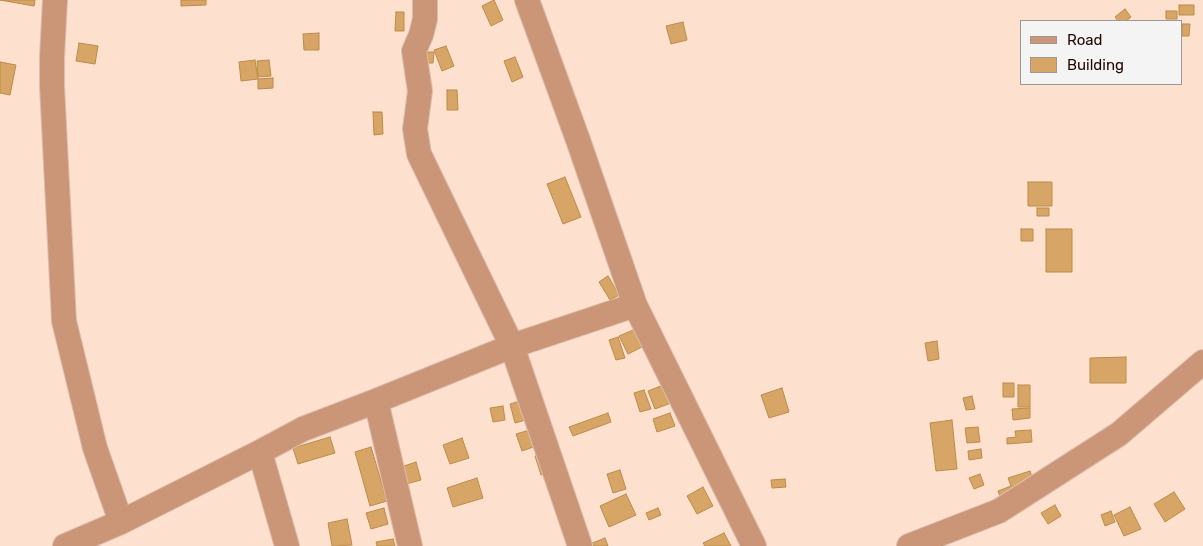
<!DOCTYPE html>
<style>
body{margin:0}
#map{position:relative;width:1203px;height:546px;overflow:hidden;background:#fee0cf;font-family:Rubik,sans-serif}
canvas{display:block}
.legend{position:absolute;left:1020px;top:20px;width:162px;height:65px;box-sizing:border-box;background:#f4f4f4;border:1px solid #a09692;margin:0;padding:6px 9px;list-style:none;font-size:15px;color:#210800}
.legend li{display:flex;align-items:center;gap:10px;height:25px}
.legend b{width:25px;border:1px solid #a09692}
</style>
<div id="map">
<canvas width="1203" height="546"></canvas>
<ul class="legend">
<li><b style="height:6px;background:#cb9677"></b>Road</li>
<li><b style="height:14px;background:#d7a565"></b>Building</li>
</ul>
</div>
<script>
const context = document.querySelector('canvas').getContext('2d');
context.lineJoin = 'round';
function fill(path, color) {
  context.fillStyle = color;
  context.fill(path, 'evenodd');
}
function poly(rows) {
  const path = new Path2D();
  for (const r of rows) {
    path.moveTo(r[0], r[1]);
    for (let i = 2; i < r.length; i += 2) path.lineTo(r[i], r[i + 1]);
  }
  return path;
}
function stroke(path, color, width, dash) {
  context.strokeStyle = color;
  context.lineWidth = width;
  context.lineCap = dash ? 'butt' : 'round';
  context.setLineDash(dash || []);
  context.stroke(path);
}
const building = poly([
 [0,0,35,0,34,6,0,0],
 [181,0,206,0,206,5,181,6,181,0],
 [494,0,503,20,491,26,482,6,494,0],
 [1179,5,1194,5,1194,15,1179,15,1179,5],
 [1125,9,1131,17,1126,21,1118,21,1115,17,1125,9],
 [1166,11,1177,11,1177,19,1166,19,1166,11],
 [396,12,404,12,404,31,395,31,396,12],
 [683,22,687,40,671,44,666,26,683,22],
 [1182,24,1190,24,1189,36,1182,36,1182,24],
 [319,33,319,50,304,50,303,34,319,33],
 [79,43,98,46,95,64,76,61,79,43],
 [446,46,454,66,442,71,434,50,446,46],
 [425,52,434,52,433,63,425,63,425,52],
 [515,57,523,77,512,82,504,61,515,57],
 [255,60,258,79,241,81,239,62,255,60],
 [269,60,271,76,258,77,257,61,269,60],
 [0,62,16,65,10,95,0,93,0,62],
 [273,78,273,88,258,89,258,79,273,78],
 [447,90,457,90,458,110,447,110,447,90],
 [373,112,382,112,383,134,374,135,373,112],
 [565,177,581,217,563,224,547,184,565,177],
 [1028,182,1052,182,1052,206,1028,206,1028,182],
 [1037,208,1049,208,1049,216,1037,216,1037,208],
 [1021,229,1033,229,1033,241,1021,241,1021,229],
 [1046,229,1072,229,1072,272,1046,272,1046,229],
 [608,276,619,295,610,300,599,282,608,276],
 [638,328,646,345,628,354,619,336,638,328],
 [618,337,625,358,616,360,609,340,618,337],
 [937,341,939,359,928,361,925,343,937,341],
 [1126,357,1126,383,1090,383,1090,358,1126,357],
 [1003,383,1014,383,1014,397,1003,397,1003,383],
 [663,385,671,403,655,409,648,391,663,385],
 [1018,385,1030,385,1030,407,1018,407,1018,385],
 [782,388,789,412,769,418,761,395,782,388],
 [644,390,651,409,640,412,634,393,644,390],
 [972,396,975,409,966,410,963,398,972,396],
 [523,400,529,419,515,423,510,404,523,400],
 [503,406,505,420,493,422,490,408,503,406],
 [1030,408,1030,418,1013,420,1012,409,1030,408],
 [608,413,611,422,573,436,569,427,608,413],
 [670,413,675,426,657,432,653,419,670,413],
 [952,420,957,469,936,471,930,423,952,420],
 [978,427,980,442,967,443,965,428,978,427],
 [533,429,539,445,522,451,516,434,533,429],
 [1031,430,1032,442,1007,444,1007,438,1016,437,1015,431,1031,430],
 [330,437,335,453,298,464,293,448,330,437],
 [462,438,469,458,450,464,443,445,462,438],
 [371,447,387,501,370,506,355,452,371,447],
 [981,449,982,458,969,460,968,451,981,449],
 [542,454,548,473,541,475,535,456,542,454],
 [416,462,421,480,406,484,401,467,416,462],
 [620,470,626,489,613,493,607,474,620,470],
 [1030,471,1035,486,1001,499,998,491,1011,486,1008,478,1030,471],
 [980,474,984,485,974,489,969,478,980,474],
 [477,478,483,498,453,507,447,488,477,478],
 [785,479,786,487,772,488,771,480,785,479],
 [703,487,713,506,697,514,687,496,703,487],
 [1174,492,1185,509,1165,522,1154,504,1174,492],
 [626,494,636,515,609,527,600,506,626,494],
 [1055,505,1061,516,1048,524,1041,513,1055,505],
 [1130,507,1141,529,1124,536,1114,515,1130,507],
 [384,508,388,524,371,529,366,513,384,508],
 [658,508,661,515,649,520,646,513,658,508],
 [1111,511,1115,522,1105,526,1101,515,1111,511],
 [347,519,352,545,332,546,328,523,347,519],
 [724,533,731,546,705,546,703,543,724,533],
 [605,538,608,546,590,546,590,544,605,538],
 [393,539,395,546,377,546,376,542,393,539]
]);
const minor = poly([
 [55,0,52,57,52,86,64,321,95,448,121,522],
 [425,0,425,19,421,35,414,51,420,91,415,129,419,154,512,346,580,546],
 [527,0,578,140,635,305],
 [376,401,410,546],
 [260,452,287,546],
 [65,546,121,522,260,452,303,429,376,401,512,346,635,305,754,546],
 [909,546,999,511,1119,434,1203,362]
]);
fill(building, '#d7a565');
stroke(building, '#bc8b4b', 1);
stroke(minor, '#dbbdae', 26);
stroke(minor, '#cb9677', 24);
</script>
